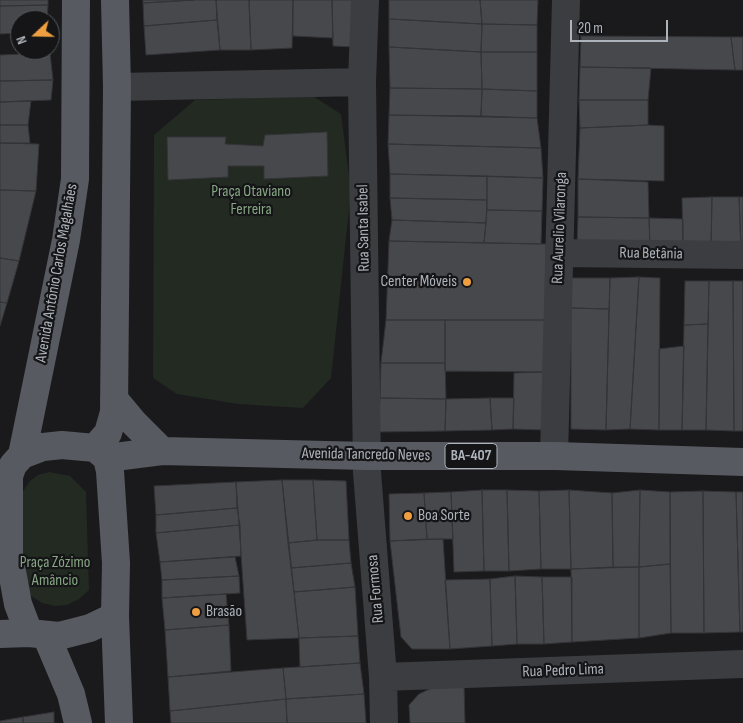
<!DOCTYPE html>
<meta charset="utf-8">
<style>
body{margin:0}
#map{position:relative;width:743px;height:723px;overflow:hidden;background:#1a1a1c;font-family:"Sofia Sans Condensed",sans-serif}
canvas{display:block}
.north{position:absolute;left:10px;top:10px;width:50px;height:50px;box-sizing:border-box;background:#151517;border:1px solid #525459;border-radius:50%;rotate:249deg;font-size:14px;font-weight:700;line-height:20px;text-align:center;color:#adb3bb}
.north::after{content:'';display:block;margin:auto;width:18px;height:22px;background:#ef9f3f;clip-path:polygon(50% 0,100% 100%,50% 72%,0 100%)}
.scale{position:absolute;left:570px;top:20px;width:98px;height:22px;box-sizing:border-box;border:2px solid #adb3bb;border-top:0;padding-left:6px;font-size:15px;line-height:18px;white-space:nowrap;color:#adb3bb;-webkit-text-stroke:4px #151517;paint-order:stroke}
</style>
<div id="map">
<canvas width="743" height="723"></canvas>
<div class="north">N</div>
<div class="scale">20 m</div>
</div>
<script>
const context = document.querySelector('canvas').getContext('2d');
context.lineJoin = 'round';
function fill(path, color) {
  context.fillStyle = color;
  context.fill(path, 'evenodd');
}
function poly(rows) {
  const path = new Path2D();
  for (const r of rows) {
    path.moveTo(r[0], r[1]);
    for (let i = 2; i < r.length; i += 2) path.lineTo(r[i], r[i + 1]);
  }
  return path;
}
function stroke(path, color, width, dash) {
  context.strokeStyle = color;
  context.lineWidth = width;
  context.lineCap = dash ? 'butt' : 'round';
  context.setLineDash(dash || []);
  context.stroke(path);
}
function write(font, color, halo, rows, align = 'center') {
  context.font = font + ' "Sofia Sans Condensed",sans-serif';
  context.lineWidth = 4.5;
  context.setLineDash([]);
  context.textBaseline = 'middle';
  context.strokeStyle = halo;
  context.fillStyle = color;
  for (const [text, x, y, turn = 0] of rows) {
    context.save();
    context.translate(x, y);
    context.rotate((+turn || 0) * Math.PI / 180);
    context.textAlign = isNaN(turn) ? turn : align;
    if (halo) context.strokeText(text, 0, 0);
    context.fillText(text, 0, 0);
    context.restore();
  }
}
const green = poly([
 [313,96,341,114,351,191,331,378,303,408,238,404,177,394,153,378,154,135,195,100],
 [49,472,70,476,86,492,89,590,79,599,67,605,55,606,42,603,31,596,23,585,23,491,30,481,38,475]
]);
const building = poly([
 [0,0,48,0,48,5,0,6,0,0],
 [143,0,194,0,143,3,143,0],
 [194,0,216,0,217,20,144,26,143,3,194,0],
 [216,0,249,0,251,50,220,50,216,0],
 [249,0,293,0,292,48,251,50,249,0],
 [293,0,332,0,333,38,293,36,293,0],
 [332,0,354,0,355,47,333,46,332,0],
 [389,0,480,0,482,24,389,19,389,0],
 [480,0,538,0,537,25,482,24,480,0],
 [48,5,47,20,20,20,20,33,0,34,0,6,48,5],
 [389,19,482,24,481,52,389,47,389,19],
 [217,20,220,50,146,55,144,26,217,20],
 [482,24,537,25,537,52,481,52,482,24],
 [581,36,731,37,735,70,580,67,581,36],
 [731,37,743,37,743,70,735,70,731,37],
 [389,47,481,52,482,89,390,88,389,47],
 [481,52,537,52,537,91,482,89,481,52],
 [50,53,53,80,0,81,0,55,50,53],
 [580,67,651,68,648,100,579,100,580,67],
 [53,80,51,100,0,102,0,81,53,80],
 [390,88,482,89,481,116,389,115,390,88],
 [482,89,537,91,537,118,481,116,482,89],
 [579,100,648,100,648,125,580,128,579,100],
 [31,101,28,125,0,125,0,102,31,101],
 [389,115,537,118,541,148,388,144,389,115],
 [0,125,28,125,30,143,0,143,0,125],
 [648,125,664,126,664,181,578,179,580,128,648,125],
 [327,132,328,176,264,179,264,166,228,166,228,177,168,180,167,137,226,137,225,144,263,146,265,135,327,132],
 [0,143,39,144,36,191,0,190,0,143],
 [388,144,541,148,543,178,390,174,388,144],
 [390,174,487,176,487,200,390,198,390,174],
 [487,176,543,178,542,211,487,210,487,176],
 [578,179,648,182,649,218,578,217,578,179],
 [0,190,36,191,19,261,0,258,0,190],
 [712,197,711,248,683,248,682,198,712,197],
 [712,197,739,197,741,249,711,248,712,197],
 [739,197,743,197,743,249,741,249,739,197],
 [390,198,487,200,486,223,392,220,390,198],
 [487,210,542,211,541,244,484,243,487,210],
 [578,217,649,218,650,248,577,245,578,217],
 [649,218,683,219,683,248,650,248,649,218],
 [392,220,486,223,484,243,389,241,392,220],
 [389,241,546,244,546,320,386,320,389,241],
 [0,258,19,261,7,303,0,302,0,258],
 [639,277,660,278,659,430,630,429,639,277],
 [639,277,630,429,606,430,610,278,639,277],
 [571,278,610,278,609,309,571,308,571,278],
 [685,281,709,281,708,324,684,325,685,281],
 [709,281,733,281,734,431,706,430,709,281],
 [733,281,743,281,743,431,734,431,733,281],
 [0,302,7,303,0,326,0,302],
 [571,308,609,309,606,430,571,429,571,308],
 [386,320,445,320,445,363,381,363,386,320],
 [445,320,546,320,544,372,445,371,445,320],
 [708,324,706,430,682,430,684,325,708,324],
 [684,346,682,430,659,430,659,349,684,346],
 [381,363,445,363,446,399,380,398,381,363],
 [544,372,543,430,513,429,514,373,544,372],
 [380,398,446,399,445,431,378,432,380,398],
 [490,398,492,430,445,431,446,399,490,398],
 [490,398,514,398,513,429,492,430,490,398],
 [282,480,313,480,317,540,288,543,282,480],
 [282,480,299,638,247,640,236,482,282,480],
 [313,480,346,481,349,540,317,540,313,480],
 [236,482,237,508,156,515,154,486,236,482],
 [482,490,507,490,509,571,484,571,482,490],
 [482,490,484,571,454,572,451,492,482,490],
 [507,490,539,491,541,569,509,571,507,490],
 [569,490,612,493,613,567,571,569,569,490],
 [569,490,571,569,541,569,539,491,569,490],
 [640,490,670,492,670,564,639,567,640,490],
 [640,490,639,567,613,567,612,493,640,490],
 [703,491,736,492,740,632,704,633,703,491],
 [703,491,704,633,671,633,670,492,703,491],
 [451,492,453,539,427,539,424,493,451,492],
 [736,492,743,492,743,632,740,632,736,492],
 [424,493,427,539,390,541,389,494,424,493],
 [237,508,240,525,156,533,156,515,237,508],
 [240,525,241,556,160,562,156,533,240,525],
 [443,539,450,649,412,649,401,637,390,541,443,539],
 [317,540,349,540,351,563,291,568,288,543,317,540],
 [235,557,239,576,162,580,160,562,235,557],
 [351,563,355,587,294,592,291,568,351,563],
 [670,564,671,633,639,638,639,567,670,564],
 [639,567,639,638,572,642,571,569,639,567],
 [239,576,240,593,162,598,162,580,239,576],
 [515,576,517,644,492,646,490,579,515,576],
 [515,576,542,577,544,644,517,644,515,576],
 [542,577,572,577,572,642,544,644,542,577],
 [490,579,492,646,450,649,445,580,490,579],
 [355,587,358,636,299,638,294,592,355,587],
 [226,594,229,625,165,630,162,598,226,594],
 [229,625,231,671,168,677,165,630,229,625],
 [358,636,360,663,300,667,299,638,358,636],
 [360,663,364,694,286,699,283,668,360,663],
 [283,668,286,699,170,711,168,677,283,668],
 [464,685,465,723,410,723,409,705,419,694,434,687,464,685],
 [364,694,366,723,287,723,286,699,364,694],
 [286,699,287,723,171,723,170,711,286,699],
 [54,712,54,723,23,723,23,717,54,712],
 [23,717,23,723,0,723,0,721,23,717]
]);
const minor = poly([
 [365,0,362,82,367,472,383,677,384,723],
 [117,87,362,82],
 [559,253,743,255],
 [554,456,566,0],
 [383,677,743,664]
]);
const major = poly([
 [114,399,134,423,162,451],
 [62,445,95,448,107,458,110,471,116,563,115,616,90,628,59,636,29,633,18,604,9,555,9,476,13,465,22,455,43,447,62,445],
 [95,448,108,433,114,412,117,87,115,0],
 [22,455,66,240,75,179,76,0],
 [107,458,162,451,367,456,556,456,743,462],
 [115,616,119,723],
 [0,634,29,633],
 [46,635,71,694,78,723]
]);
const markers = [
 [467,282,5,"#ef9f3f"],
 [408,516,5,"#ef9f3f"],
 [196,612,5,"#ef9f3f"]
];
const shields = [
 [471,456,52]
];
const shieldNames = [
 ["BA-407",471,456]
];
const parkNames = [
 ["Praça Otaviano",251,192],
 ["Ferreira",251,210],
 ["Praça Zózimo",55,563],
 ["Amâncio",55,581]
];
const streetNames = [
 ["Rua Santa Isabel",364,228,-91],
 ["Rua Aurelio Vilaronga",560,228,-88],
 ["Rua Betânia",651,254,1],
 ["Avenida Antônio Carlos Magalhães",57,273,-80],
 ["Avenida Tancredo Neves",366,455,1],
 ["Rua Formosa",376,589,-95],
 ["Rua Pedro Lima",563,671,-2]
];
const poiNames = [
 ["Center Móveis",457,282,"right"],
 ["Boa Sorte",418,516],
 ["Brasão",206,612]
];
fill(green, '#222a22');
fill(building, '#47484c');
stroke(building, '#343438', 1);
stroke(minor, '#3b3d41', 28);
stroke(major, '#575a60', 28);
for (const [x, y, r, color] of markers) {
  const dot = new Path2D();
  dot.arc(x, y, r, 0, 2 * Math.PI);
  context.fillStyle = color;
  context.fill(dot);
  stroke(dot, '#151517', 2);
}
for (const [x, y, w] of shields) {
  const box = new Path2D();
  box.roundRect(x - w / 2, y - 12.5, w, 25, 4);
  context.fillStyle = '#151517';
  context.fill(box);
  stroke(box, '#adb3bb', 1);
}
write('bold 15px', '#adb3bb', null, shieldNames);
write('16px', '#86a684', '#151517', parkNames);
write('16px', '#adb3bb', '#151517', streetNames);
write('16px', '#adb3bb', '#151517', poiNames, 'left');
</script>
